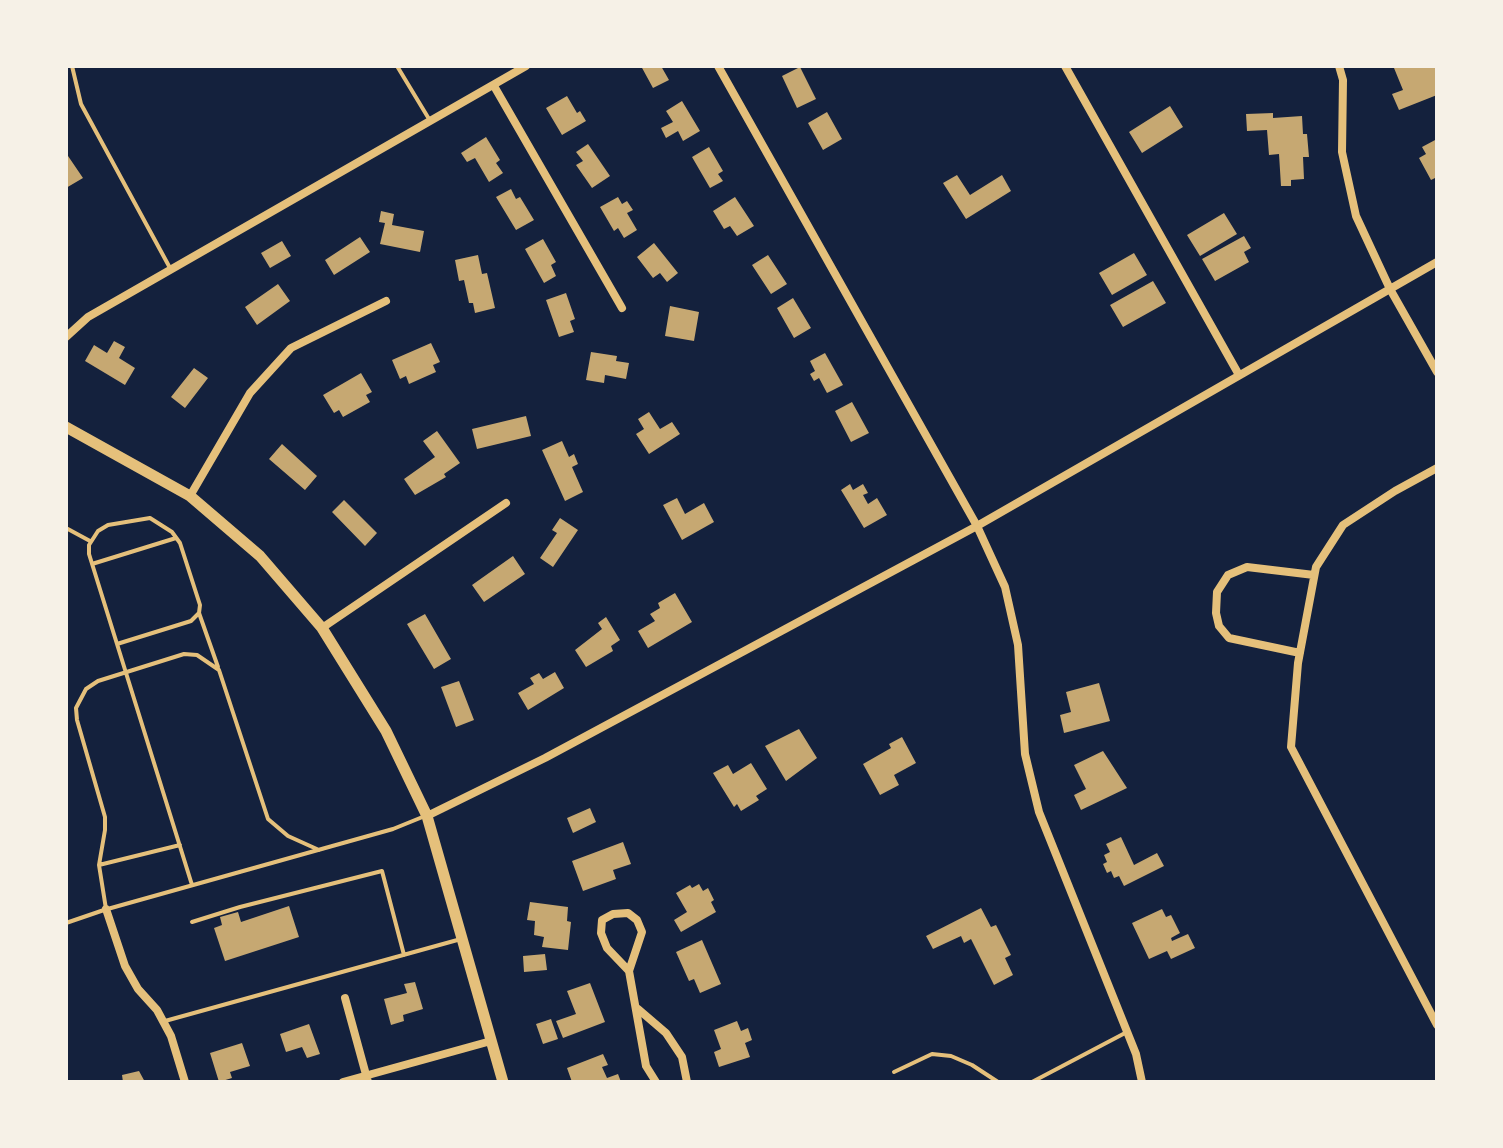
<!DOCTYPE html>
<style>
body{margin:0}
#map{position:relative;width:1503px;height:1148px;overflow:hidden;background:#14213d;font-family:"PT Sans Narrow",sans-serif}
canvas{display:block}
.frame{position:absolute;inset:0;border:68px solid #f6f1e7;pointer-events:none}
</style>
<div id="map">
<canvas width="1503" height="1148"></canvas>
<div class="frame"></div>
</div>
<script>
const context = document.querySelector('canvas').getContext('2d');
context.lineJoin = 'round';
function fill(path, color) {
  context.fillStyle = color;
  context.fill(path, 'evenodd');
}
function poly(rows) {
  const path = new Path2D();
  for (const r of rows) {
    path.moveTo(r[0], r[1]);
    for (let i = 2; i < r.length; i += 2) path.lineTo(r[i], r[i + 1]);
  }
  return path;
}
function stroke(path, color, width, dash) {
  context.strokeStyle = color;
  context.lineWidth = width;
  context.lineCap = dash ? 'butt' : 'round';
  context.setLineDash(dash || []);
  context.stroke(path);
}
const building = poly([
 [641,66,661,66,669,80,653,88],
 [1400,66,1437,66,1437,95,1399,110,1392,94,1403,90,1394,68],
 [800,67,816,99,797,108,782,76],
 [567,96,577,113,580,111,586,121,562,135,546,108],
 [682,101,700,131,683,141,678,131,666,138,661,128,673,122,666,111],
 [1170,106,1183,127,1142,153,1129,132],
 [827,112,842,139,823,150,808,123],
 [1273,113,1273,118,1302,116,1303,134,1307,134,1309,157,1303,157,1304,179,1291,180,1291,186,1281,186,1279,154,1269,155,1267,130,1247,131,1246,114],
 [486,137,500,160,496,163,503,173,489,182,475,158,467,162,461,153],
 [1437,139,1437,177,1431,180,1419,158,1426,154,1422,147],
 [588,144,610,176,592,188,576,165,583,161,576,152],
 [709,147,723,171,718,174,723,181,710,188,692,157],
 [66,153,83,178,66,188],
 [957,175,970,195,1002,175,1011,191,966,219,943,183],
 [511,189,516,199,520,197,534,220,516,230,496,197],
 [618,197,622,204,627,201,633,210,627,213,637,230,624,238,618,228,614,231,600,207],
 [735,197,754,226,737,236,730,226,724,229,713,211],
 [381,211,394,214,392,225,424,231,420,252,380,244,385,223,379,222],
 [1224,213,1237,234,1200,256,1187,235],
 [1244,236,1251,248,1244,252,1249,262,1215,281,1202,259],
 [360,237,370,252,334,275,325,260],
 [543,239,556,262,551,265,556,276,544,283,525,249],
 [282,241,291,256,270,268,261,253],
 [654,243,678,273,667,282,660,273,653,278,637,257],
 [1134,253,1147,275,1112,295,1099,273],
 [478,255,482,274,487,273,495,308,475,313,473,303,469,303,464,280,459,281,455,260],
 [768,255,787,284,771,294,752,265],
 [1153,281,1166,303,1123,327,1110,305],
 [278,284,290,301,257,325,245,307],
 [566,293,575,319,570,321,574,332,559,337,546,300],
 [793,298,811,328,794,338,777,308],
 [670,306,699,312,694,341,665,336],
 [114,341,125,347,119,358,135,368,125,385,85,361,94,345,107,353],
 [431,343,440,362,433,365,436,372,409,384,406,376,400,379,392,360],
 [591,352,617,356,616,361,629,363,626,379,605,375,604,383,586,380],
 [825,353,843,385,827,393,819,378,814,381,810,374,815,371,810,361],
 [194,368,208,378,185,408,171,397],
 [361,373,372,392,366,395,370,402,343,417,339,410,334,413,323,395],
 [852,402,869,433,851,442,835,411],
 [649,412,660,429,672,422,680,434,649,454,636,434,644,429,638,419],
 [526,416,531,436,477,449,472,429],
 [437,431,460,463,444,474,446,477,415,495,404,479,435,457,423,441],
 [562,441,569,457,574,454,578,464,572,467,583,492,565,501,542,450],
 [282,444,317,476,305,490,269,459],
 [850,484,853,490,863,484,868,493,863,495,868,504,877,498,887,515,864,528,841,490],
 [677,498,685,514,704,503,714,522,682,540,663,505],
 [344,500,377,533,365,546,332,512],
 [560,518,578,530,553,567,540,558,557,533,552,530],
 [513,556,525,574,484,602,472,585],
 [675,593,692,622,648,648,638,631,655,621,650,614,660,608,658,603],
 [425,614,451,659,434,669,407,624],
 [606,617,620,640,611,646,613,651,586,667,575,650,602,629,598,623],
 [555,672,564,688,528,710,518,693,534,684,530,678,539,673,543,679],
 [459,681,474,720,456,727,441,687],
 [1099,683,1110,721,1064,733,1060,715,1071,712,1066,692],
 [799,729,817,758,786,781,765,746],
 [902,737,916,763,894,775,899,785,880,795,863,764,891,748,889,744],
 [1103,751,1127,788,1081,810,1074,795,1086,789,1074,765],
 [751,763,767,789,756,796,759,800,741,811,737,804,734,807,713,773,728,765,733,774],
 [590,808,596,822,573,833,567,818],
 [1121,837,1134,865,1157,853,1164,866,1124,886,1119,876,1114,878,1111,871,1107,873,1103,864,1107,862,1104,855,1110,852,1106,844],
 [623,842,631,864,613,870,616,879,583,891,572,861],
 [699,884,703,891,708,888,714,900,711,902,716,912,681,932,674,920,687,912,676,893,690,885,692,888],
 [530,902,568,907,567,921,571,922,568,950,542,947,544,937,534,935,535,921,527,920],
 [289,906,299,937,225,961,214,928,222,925,220,917,238,912,241,922],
 [981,908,991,927,996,925,1011,955,1005,958,1013,975,994,985,971,939,964,943,961,936,933,949,926,936],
 [1162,909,1166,917,1171,915,1180,933,1171,938,1172,941,1188,934,1195,948,1171,959,1167,951,1149,959,1132,923],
 [702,940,721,984,700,993,694,979,689,981,676,952],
 [545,954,547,970,524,972,523,956],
 [415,982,423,1009,403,1015,404,1021,391,1025,384,999,407,993,404,984],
 [590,983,605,1022,563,1038,556,1021,576,1014,567,991],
 [551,1019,558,1039,543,1044,536,1024],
 [737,1021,741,1031,748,1028,752,1040,745,1043,750,1057,719,1067,714,1052,721,1049,714,1030],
 [309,1024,320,1054,307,1058,302,1047,286,1052,280,1034],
 [242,1043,250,1066,230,1072,232,1078,219,1082,210,1053],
 [603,1054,608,1065,602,1067,607,1078,618,1074,621,1082,572,1082,567,1068],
 [139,1071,145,1082,123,1082,122,1075]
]);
const service = poly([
 [72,66,81,104,170,268],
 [397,66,429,119],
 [66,528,90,541],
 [92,564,176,538],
 [199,613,218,667],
 [117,644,191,621,199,613,200,605,180,543,172,532,150,518,108,525,98,531,89,545,89,554,192,885],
 [99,865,180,845],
 [106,909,99,865,105,830,105,817,77,720,76,708,86,689,98,681,184,654,197,655,219,670,268,819,288,836,319,850],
 [192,922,240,907,382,871,404,955],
 [66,923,104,910,393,829,425,816],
 [165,1021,461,939],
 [894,1072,932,1054,951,1056,972,1065,998,1082],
 [1032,1082,1127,1032]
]);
const minor = poly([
 [718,66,977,526,1005,587,1018,645,1025,754,1039,812,1136,1054,1142,1082],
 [1065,66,1239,375],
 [1339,66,1343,80,1342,152,1356,216,1390,289,1437,372],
 [494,86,622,308],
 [66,337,88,317,526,66],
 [1437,468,1395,491,1343,525,1316,567,1298,663,1291,747,1437,1025],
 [190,496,250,393,291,348,386,301],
 [322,628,506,503],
 [1300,653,1229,638,1219,626,1216,613,1217,592,1228,575,1247,567,1314,575],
 [427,816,545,758,977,526,1437,262],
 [106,909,125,966,138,989,157,1010,171,1036,185,1082],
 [629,971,642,932,637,920,628,913,613,914,602,920,601,933,607,948,629,971,646,1066,656,1082],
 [345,998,368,1082],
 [638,1009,666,1033,682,1057,687,1082],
 [343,1082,491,1041]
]);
const secondary = poly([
 [66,427,190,496,260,556,322,628,386,731,427,816,503,1082]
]);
fill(building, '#c6a872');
stroke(service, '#e5c07b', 4);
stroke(minor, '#e5c07b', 8);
stroke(secondary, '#e5c07b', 11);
</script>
